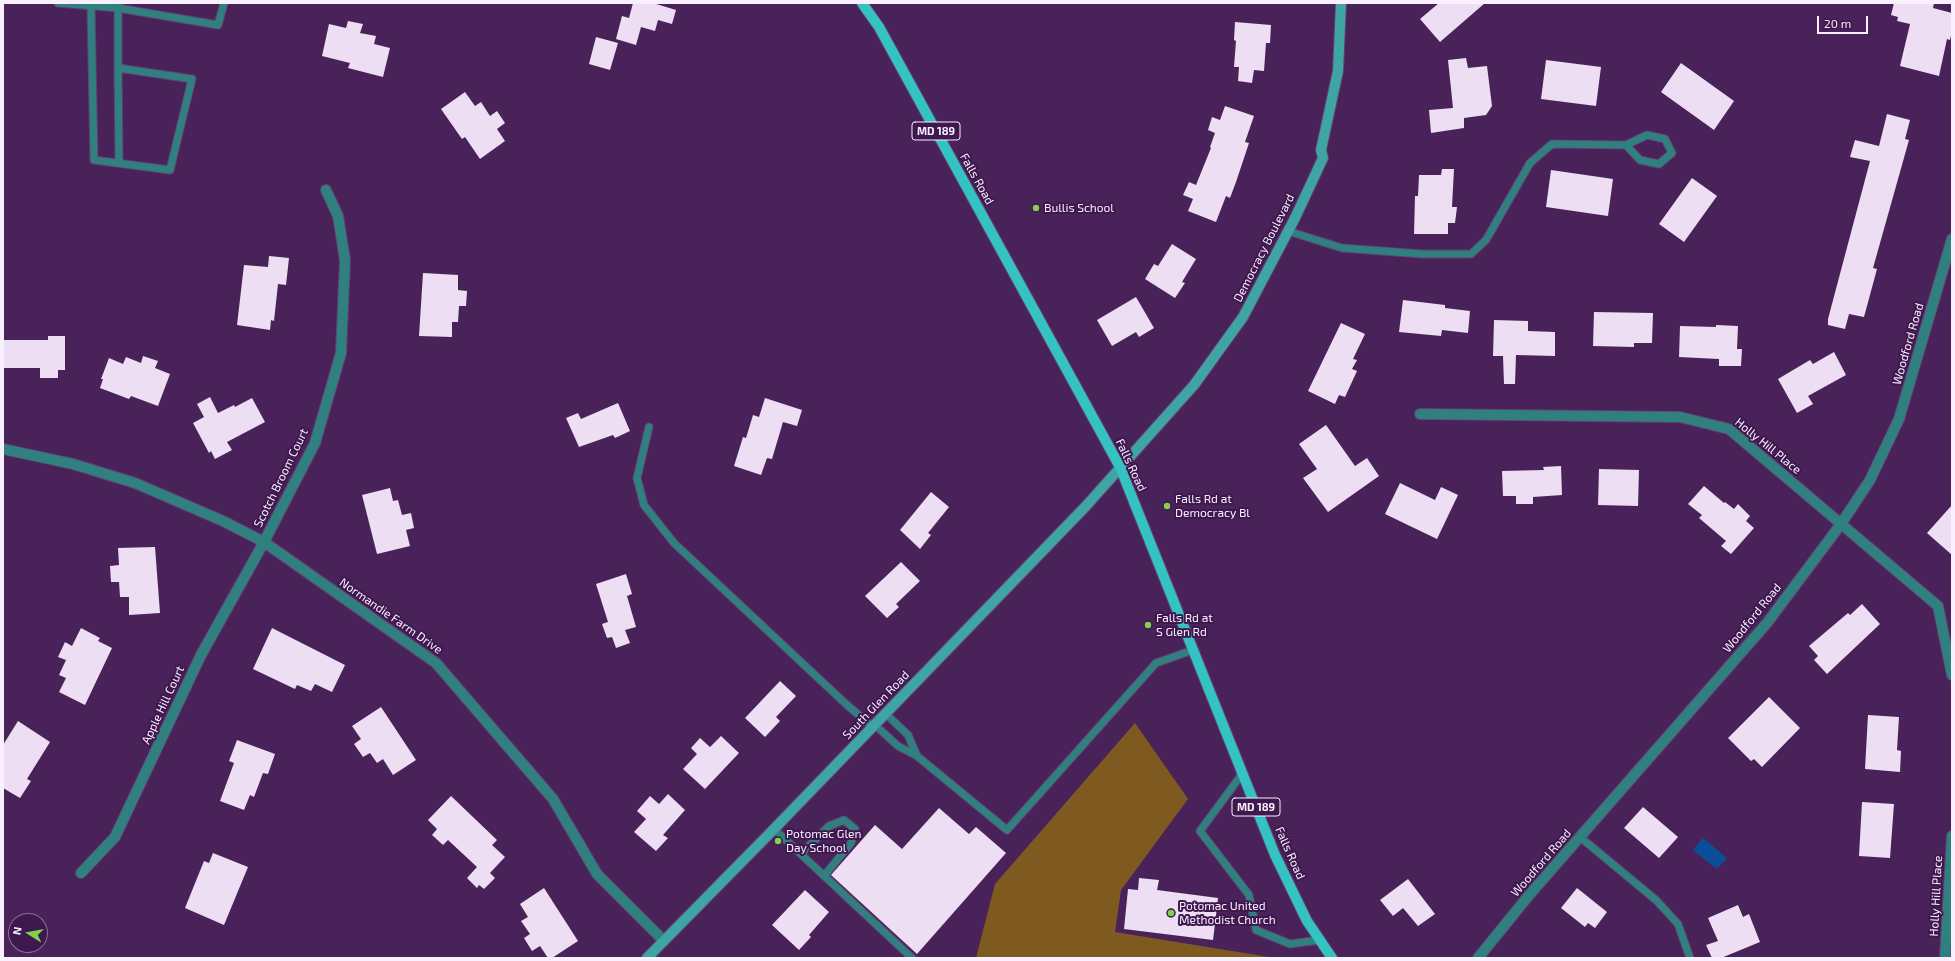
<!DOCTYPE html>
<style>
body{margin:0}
#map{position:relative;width:1955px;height:961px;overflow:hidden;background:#4a225a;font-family:"Exo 2",sans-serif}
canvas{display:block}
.frame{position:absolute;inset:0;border:4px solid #f9f0fe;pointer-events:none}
.north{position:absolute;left:8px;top:913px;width:40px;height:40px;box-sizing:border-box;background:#3f184f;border:1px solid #896e95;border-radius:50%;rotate:281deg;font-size:11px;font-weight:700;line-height:16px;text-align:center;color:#f9f0fe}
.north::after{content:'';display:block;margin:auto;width:14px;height:18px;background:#81d050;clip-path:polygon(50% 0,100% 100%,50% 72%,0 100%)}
.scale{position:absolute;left:1817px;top:16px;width:51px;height:18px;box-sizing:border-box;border:2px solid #f9f0fe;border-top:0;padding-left:5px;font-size:12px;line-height:14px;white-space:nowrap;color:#f9f0fe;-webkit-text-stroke:3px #3f184f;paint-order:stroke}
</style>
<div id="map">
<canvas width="1955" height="961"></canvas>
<div class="frame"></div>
<div class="north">N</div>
<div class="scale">20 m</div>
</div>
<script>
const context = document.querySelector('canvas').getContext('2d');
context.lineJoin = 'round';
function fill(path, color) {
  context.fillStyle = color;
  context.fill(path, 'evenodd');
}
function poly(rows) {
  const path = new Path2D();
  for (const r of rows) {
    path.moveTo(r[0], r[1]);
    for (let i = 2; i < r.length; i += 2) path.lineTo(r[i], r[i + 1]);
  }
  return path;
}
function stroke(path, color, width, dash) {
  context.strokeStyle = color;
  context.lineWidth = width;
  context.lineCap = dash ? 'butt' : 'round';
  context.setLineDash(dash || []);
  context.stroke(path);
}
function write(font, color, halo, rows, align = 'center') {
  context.font = font + ' "Exo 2",sans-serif';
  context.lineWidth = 4;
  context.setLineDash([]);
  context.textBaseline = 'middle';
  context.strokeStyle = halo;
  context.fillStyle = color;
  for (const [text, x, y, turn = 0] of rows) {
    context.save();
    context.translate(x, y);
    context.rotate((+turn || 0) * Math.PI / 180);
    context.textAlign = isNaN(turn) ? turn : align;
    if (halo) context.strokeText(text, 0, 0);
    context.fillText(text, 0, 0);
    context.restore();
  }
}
const green = poly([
 [1135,723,1188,799,1121,890,1115,932,1275,958,976,958,995,884]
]);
const water = poly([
 [1703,838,1727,858,1717,869,1693,850]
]);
const building = poly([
 [633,3,653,3,676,10,672,24,658,20,655,31,641,27,636,45,616,39,622,16,629,18],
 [1439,3,1485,3,1440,42,1420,19],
 [1894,3,1934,3,1933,8,1952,13,1952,31,1950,40,1947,39,1939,76,1900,66,1910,24,1897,21,1898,17,1891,15],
 [348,21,363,24,360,33,376,36,374,44,390,48,383,77,348,68,350,63,322,56,329,24,346,28],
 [1235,22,1271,25,1270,43,1266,43,1264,71,1254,70,1252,83,1238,81,1239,67,1234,67,1236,41,1234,40],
 [596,37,618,43,610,70,589,64],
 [1466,58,1468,68,1487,66,1492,106,1486,115,1464,118,1464,128,1431,133,1429,110,1453,108,1448,60],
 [1546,60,1601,67,1596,106,1541,99],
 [1681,63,1734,101,1714,130,1661,92],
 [465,92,475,106,481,102,490,116,497,111,505,123,497,129,505,141,480,159,465,137,462,139,441,109],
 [1225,106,1254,116,1245,142,1249,143,1236,182,1230,198,1226,196,1216,222,1188,211,1193,199,1183,195,1189,182,1196,185,1211,148,1210,147,1215,133,1208,130,1212,117,1220,120],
 [1887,114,1910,120,1905,139,1909,140,1873,268,1877,269,1864,317,1849,314,1845,329,1828,325,1828,319,1870,161,1850,157,1855,140,1879,146],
 [1442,169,1454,169,1452,207,1457,207,1455,223,1448,223,1448,234,1414,234,1415,196,1418,196,1419,175,1441,175],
 [1551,170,1613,179,1608,216,1546,207],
 [1692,178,1717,196,1684,242,1659,224],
 [1172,244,1196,259,1182,282,1185,283,1175,298,1145,279,1154,264,1158,266],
 [269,256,289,258,286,285,278,284,274,321,271,320,270,330,237,325,244,265,268,267],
 [423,273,458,275,458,290,467,291,466,306,459,306,458,322,452,322,452,337,419,336],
 [1136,297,1154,328,1139,337,1136,332,1112,346,1097,320],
 [1403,300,1445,305,1445,308,1470,311,1468,333,1442,330,1441,336,1399,332],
 [1594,312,1653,313,1652,343,1634,343,1634,347,1593,346],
 [1494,320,1528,321,1528,331,1555,332,1555,356,1516,355,1515,384,1504,384,1503,356,1493,356],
 [1341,323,1365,334,1353,359,1357,360,1352,369,1357,371,1345,397,1339,395,1335,404,1308,391],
 [1716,325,1738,326,1737,349,1742,349,1741,366,1719,366,1719,359,1679,357,1680,326,1716,327],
 [48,336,65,336,65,370,58,370,58,378,40,378,40,368,3,368,3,340,48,340],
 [1834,352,1846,375,1808,396,1813,404,1797,413,1778,379,1810,360,1813,364],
 [143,356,158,361,155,368,170,374,158,406,131,396,129,399,100,388,103,379,101,379,109,358,123,364,126,357,141,363],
 [210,397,218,413,234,405,235,407,252,398,265,422,227,442,232,450,215,459,211,451,209,453,193,423,204,417,197,404],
 [765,398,802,410,797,426,783,422,772,459,767,458,761,475,734,466,743,437,746,438,753,415,759,417],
 [618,403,630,431,615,438,613,435,579,447,566,418,578,413,581,419],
 [1326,425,1355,466,1367,458,1379,476,1328,512,1303,478,1317,469,1299,444],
 [1561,466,1562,495,1533,497,1533,504,1516,504,1516,496,1503,496,1502,471,1544,470,1543,467],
 [1599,469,1639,470,1638,506,1598,505],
 [1400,483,1435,500,1441,487,1458,495,1437,539,1385,514],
 [1704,486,1724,503,1725,502,1734,509,1738,504,1750,516,1746,521,1754,528,1731,554,1721,546,1726,541,1699,518,1702,515,1688,504],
 [390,488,393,501,398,500,402,515,411,513,414,528,406,530,410,546,377,554,362,495],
 [931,492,949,507,928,533,931,535,920,549,900,530],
 [1952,505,1952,555,1927,533],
 [155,547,160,613,129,615,129,597,120,597,119,582,111,582,110,566,119,565,118,548],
 [901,562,920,581,896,604,899,607,887,618,865,596],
 [626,574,632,594,627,596,636,627,625,630,630,643,616,648,612,637,607,638,602,624,608,622,596,584],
 [1862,604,1880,624,1827,674,1814,660,1818,656,1809,646,1848,613,1850,615],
 [81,628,100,638,98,641,112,648,85,705,59,692,66,678,59,675,66,660,58,657,65,642,72,646],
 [272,628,345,665,332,692,315,684,311,691,297,685,295,689,253,669],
 [780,681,796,696,776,717,780,721,765,737,745,718],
 [1769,697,1800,728,1762,767,1754,759,1751,761,1728,738],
 [381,707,416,760,393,775,383,759,377,763,370,753,363,757,354,744,361,739,352,726],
 [1868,715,1899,717,1897,750,1901,751,1900,772,1865,769],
 [18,721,50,742,27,779,31,781,20,798,3,788,3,745],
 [721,736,739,753,705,789,683,769,697,754,691,748,700,738,710,747],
 [237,740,275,754,268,774,263,773,254,797,250,795,244,810,220,801,234,763,229,761],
 [668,794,685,810,663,835,668,838,656,851,634,832,646,819,637,811,650,796,659,804],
 [451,796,497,840,492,845,505,857,490,873,495,878,484,889,479,885,477,888,467,878,477,867,448,840,443,845,432,835,437,829,428,820],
 [1862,802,1894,804,1890,858,1859,856],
 [1643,807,1678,837,1659,858,1624,828],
 [939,808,969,834,976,827,1006,853,917,954,831,875,875,825,902,849],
 [213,853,248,867,224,925,185,908,204,861,209,863],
 [1139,878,1159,880,1157,890,1218,898,1213,940,1124,929,1128,889,1138,890],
 [1408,879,1435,914,1418,926,1403,908,1393,916,1380,900],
 [544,888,578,941,552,958,548,958,540,946,532,951,524,938,530,934,521,921,528,917,520,904],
 [1577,888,1607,912,1595,928,1588,923,1585,927,1561,908],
 [805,890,829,912,809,935,811,937,799,950,772,925],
 [1738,905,1743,917,1749,914,1760,942,1721,958,1712,958,1706,945,1718,941,1708,918]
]);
const lane = poly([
 [58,3,118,8,118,68,192,79,170,170,94,160,91,6],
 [119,3,118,8,218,25,224,3],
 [118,68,119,163],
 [1288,231,1342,248,1422,254,1471,254,1486,240,1530,163,1552,144,1626,145,1640,160,1659,164,1672,153,1665,139,1647,135,1626,145],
 [649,427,637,478,644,505,674,543,847,705,873,727],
 [886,714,908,735,917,756],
 [875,725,898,746,917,756,1007,830,1156,663,1193,650],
 [1242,774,1200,831,1249,895,1256,930,1290,944,1319,940],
 [774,829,912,958],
 [1580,837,1656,900,1678,924,1690,958],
 [801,854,829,826,844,820,855,829,851,843,824,876]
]);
const street = poly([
 [1420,414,1680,417,1729,429,1938,606,1952,675],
 [3,449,73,464,135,483,223,521,264,542,436,663,553,799,597,874,664,941],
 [81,873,115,837,201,655,264,542,315,443,341,353,345,260,338,216,326,190],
 [1478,958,1530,894,1767,623,1841,524,1870,480,1899,419,1952,239],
 [1945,958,1952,836]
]);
const secondary = poly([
 [647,958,774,829,1086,506,1194,385,1243,317,1295,218,1323,158,1321,150,1338,71,1341,3]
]);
const primary = poly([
 [862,3,879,27,1120,467,1275,855,1307,921,1332,958]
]);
const markers = [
 [1036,208,4,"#81d050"],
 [1167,506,4,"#81d050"],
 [1148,625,4,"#81d050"],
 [778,841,4,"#81d050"],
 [1171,913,4,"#81d050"]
];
const shields = [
 [936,131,48],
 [1256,807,48]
];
const shieldNames = [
 ["MD 189",936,131],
 ["MD 189",1256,807]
];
const streetNames = [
 ["Falls Road",977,179,61],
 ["Democracy Boulevard",1264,248,-63],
 ["Woodford Road",1908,344,-74],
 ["Holly Hill Place",1768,446,39],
 ["Falls Road",1131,465,65],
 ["Scotch Broom Court",281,478,-64],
 ["Normandie Farm Drive",391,616,35],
 ["Woodford Road",1752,618,-51],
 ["Apple Hill Court",163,705,-65],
 ["South Glen Road",876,705,-46],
 ["Falls Road",1290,853,66],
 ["Woodford Road",1541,863,-49],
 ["Holly Hill Place",1936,896,-87]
];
const poiNames = [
 ["Bullis School",1044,208],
 ["Falls Rd at",1175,499],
 ["Democracy Bl",1175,513],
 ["Falls Rd at",1156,618],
 ["S Glen Rd",1156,632],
 ["Potomac Glen",786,834],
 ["Day School",786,848],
 ["Potomac United",1179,906],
 ["Methodist Church",1179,920]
];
fill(green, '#7f5a20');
fill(water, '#0b4e97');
fill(building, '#eddef4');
stroke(lane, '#623f71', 9);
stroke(street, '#623f71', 12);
stroke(secondary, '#623f71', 12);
stroke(primary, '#623f71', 12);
stroke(lane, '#308080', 7);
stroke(street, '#308080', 10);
stroke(secondary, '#3fa4a4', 10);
stroke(primary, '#34c2c2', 10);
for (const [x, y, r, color] of markers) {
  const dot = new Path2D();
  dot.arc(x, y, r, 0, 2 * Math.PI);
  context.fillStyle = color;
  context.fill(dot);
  stroke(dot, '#3f184f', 1.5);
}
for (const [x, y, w] of shields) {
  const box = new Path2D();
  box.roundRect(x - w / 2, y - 9, w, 18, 3);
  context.fillStyle = '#3f184f';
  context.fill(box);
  stroke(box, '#f9f0fe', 1);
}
write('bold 11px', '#f9f0fe', null, shieldNames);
write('12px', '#f9f0fe', '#3f184f', streetNames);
write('12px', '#f9f0fe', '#3f184f', poiNames, 'left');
</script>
